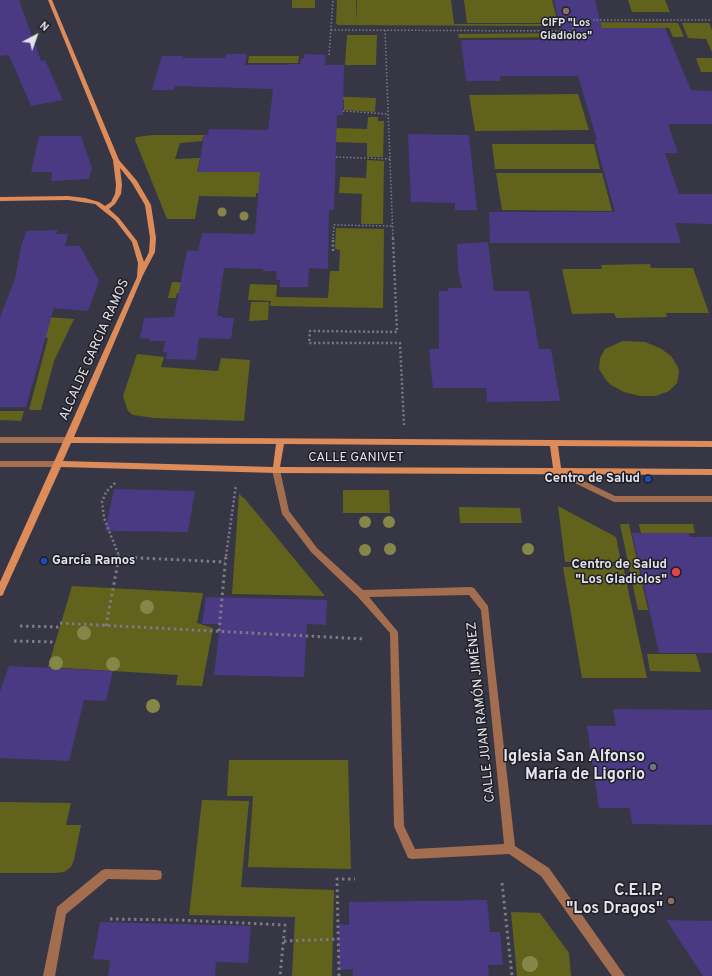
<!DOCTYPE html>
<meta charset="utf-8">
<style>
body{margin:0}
#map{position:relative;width:712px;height:976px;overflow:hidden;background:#373644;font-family:Overpass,sans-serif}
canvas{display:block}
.north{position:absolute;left:16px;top:16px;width:40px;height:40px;-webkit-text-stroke:3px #1f1e25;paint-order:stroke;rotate:41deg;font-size:11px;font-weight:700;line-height:16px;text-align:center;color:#e3e3ec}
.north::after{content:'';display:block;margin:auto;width:14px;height:18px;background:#e3e3ec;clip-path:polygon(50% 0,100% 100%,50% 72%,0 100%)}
</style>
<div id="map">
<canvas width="712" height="976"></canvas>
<div class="north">N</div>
</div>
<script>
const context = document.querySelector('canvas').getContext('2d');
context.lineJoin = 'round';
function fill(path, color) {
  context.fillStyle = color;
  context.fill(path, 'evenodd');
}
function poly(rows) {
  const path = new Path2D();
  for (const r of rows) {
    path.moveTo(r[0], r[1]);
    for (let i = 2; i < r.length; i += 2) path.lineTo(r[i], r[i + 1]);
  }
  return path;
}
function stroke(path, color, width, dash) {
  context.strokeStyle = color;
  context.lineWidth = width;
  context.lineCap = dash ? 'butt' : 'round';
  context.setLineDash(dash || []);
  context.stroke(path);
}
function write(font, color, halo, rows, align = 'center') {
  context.font = font + ' Overpass,sans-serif';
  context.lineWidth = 3;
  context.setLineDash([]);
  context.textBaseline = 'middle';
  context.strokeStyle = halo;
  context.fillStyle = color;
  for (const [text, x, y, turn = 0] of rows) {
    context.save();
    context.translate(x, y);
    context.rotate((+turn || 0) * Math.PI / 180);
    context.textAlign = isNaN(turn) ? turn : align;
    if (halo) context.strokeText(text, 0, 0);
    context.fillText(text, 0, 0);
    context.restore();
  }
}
const green = poly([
 [292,0,315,0,315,8,292,8],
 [337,0,356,0,356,23,357,0,451,0,454,24,554,24,554,26,339,25,336,24],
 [464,0,552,0,558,23,467,23],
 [628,0,665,0,670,12,632,12],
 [580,22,678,23,684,37,673,37,669,28,643,28,646,38,607,37,604,28,581,28],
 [682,23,709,23,712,30,712,52,706,39,688,38],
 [569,33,580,37,459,38,458,34],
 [347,35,377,35,376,65,345,65],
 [249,56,299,56,298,63,248,63],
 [696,58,712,58,712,72,701,72],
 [578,94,589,130,475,131,469,95],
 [324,96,376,98,375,112,344,110,344,100,324,99],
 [368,117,378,117,378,121,384,121,383,157,367,157,367,143,333,142,335,128,367,129],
 [153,135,204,135,202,141,180,143,175,159,200,158,197,172,226,172,226,170,278,171,275,194,256,193,256,197,199,196,195,219,167,219,135,140,136,137],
 [492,144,594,144,600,169,495,169],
 [367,160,384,161,383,224,361,224,362,194,339,193,340,177,366,178],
 [496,173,602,173,612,211,502,210],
 [336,228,384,229,383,308,270,306,271,301,248,300,250,284,277,285,276,297,328,298,330,271,339,271,340,250,335,249],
 [650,264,651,268,693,268,709,313,666,313,667,317,616,318,614,313,572,314,562,269,602,269,601,265],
 [172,282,192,283,189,294,177,293,176,298,168,298],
 [251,302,269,302,268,320,249,321],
 [47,317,74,319,54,361,41,410,29,410,48,338,43,337],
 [623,341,645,342,660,348,671,356,678,367,679,372,677,383,669,391,656,396,640,396,624,392,611,385,606,380,599,369,600,358,605,349],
 [137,354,164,357,161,367,218,371,221,358,250,360,244,421,154,418,133,415,128,411,123,396],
 [0,411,24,411,21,421,0,420],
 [343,490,389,490,390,513,343,513],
 [239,494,245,499,325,596,232,594],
 [558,506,616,537,621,562,565,562],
 [459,507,520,508,522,523,460,523],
 [620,524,629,524,648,610,638,610],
 [639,524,693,524,695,533,641,533],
 [623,566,647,678,582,678,563,567],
 [72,586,203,593,197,623,213,628,202,686,176,685,178,675,48,667],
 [647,654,696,654,701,672,650,671],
 [229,760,348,760,351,869,248,867,253,796,227,796],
 [202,800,249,801,241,887,334,890,332,976,292,976,295,917,189,915],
 [0,802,71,803,66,825,81,825,74,860,71,867,64,872,55,873,0,873],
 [511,912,540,913,569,953,571,976,517,976]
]);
const building = poly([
 [0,0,19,0,41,61,45,60,63,100,31,106,9,55,0,56],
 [554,0,595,0,602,28,665,28,691,90,712,91,712,124,668,124,678,153,665,153,679,194,712,194,712,224,675,223,681,243,490,243,489,212,615,212,595,140,597,140,578,76,500,76,501,81,466,81,461,40,560,40,560,38,562,38],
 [226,54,247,54,245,65,289,65,289,64,300,64,301,58,304,58,304,54,326,55,325,65,344,65,343,115,337,115,334,210,329,210,328,269,309,268,308,287,280,287,280,280,276,280,277,271,263,271,263,269,224,268,217,316,223,316,222,318,234,318,231,339,199,338,196,360,166,359,167,352,163,352,165,341,149,341,150,339,140,338,144,318,174,317,187,250,198,251,202,233,255,234,260,172,198,172,204,135,208,135,209,129,268,130,273,89,175,86,174,90,152,90,162,56,183,56,183,58,225,58],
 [408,134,469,135,477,210,455,210,455,203,411,202],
 [39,136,81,136,92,168,89,179,51,181,52,172,31,172],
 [58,230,56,234,68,234,65,246,80,246,99,281,88,311,54,308,26,407,0,407,0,317,15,279,21,247,26,231],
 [488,242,494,291,529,291,539,349,551,349,560,401,487,402,486,388,433,388,429,349,439,349,439,291,448,291,448,288,462,288,458,270,457,244],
 [114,489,195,491,188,532,105,531],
 [632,533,689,533,690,537,712,537,712,653,659,653],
 [206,597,327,600,326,625,307,624,304,677,214,675,220,624,202,624],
 [9,666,113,671,106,701,84,700,69,761,0,758,0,691],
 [613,709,712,710,712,825,632,824,630,808,599,808,587,726,616,726],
 [487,900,490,932,500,932,503,965,488,965,489,976,353,976,353,969,339,970,339,924,349,925,349,902],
 [666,920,712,921,712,976,703,976],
 [100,922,251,926,248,963,216,962,215,976,108,976,110,960,93,959]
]);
const pathFar2 = poly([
 [331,30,574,31,571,20,712,20],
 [385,30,393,239],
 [329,55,333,0],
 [343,111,388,114],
 [336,157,390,159],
 [333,239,334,225,393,226]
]);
const pathFar1 = poly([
 [393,238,397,332,310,331,309,343,400,343,404,425],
 [333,251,333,238],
 [115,483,106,492,102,502,104,518,119,556],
 [226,556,236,485]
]);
const path = poly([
 [118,555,119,557,225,562],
 [60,623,365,639],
 [20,626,59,627],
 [106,626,119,557],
 [219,631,226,555],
 [14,641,55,642],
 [502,883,512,976],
 [110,919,180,920,285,925,280,976],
 [284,941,339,939],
 [339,976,337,879,355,879]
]);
const lane = poly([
 [557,468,615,496,712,496,712,502,614,502,554,473,553,471,554,469,557,468],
 [106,869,157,870,161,871,162,875,161,879,157,880,108,879,66,914,55,976,43,976,57,907,102,870,106,869]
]);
const street = poly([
 [0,437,68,437,72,440,68,443,0,443,0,437],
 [0,461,58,461,62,464,58,467,0,467,0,461],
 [276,467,279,468,280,470,289,511,317,548,363,590,471,587,474,588,488,606,515,846,549,868,625,976,612,976,541,876,509,854,412,859,408,858,394,826,390,633,358,597,311,552,282,514,272,470,273,468,276,467],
 [469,595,481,610,504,844,415,849,404,826,398,632,369,597,469,595]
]);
const secondary = poly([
 [48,0,52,0,119,160,137,181,151,205,156,238,155,252,143,275,74,437,712,441,712,447,558,446,561,468,712,469,712,475,276,473,61,467,4,592,3,595,0,596,0,582,137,277,138,263,132,242,115,220,95,204,68,200,0,201,0,197,68,196,85,198,99,202,105,206,111,202,115,194,116,185,113,160,48,0],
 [120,168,132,183,145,205,150,238,149,252,144,262,137,241,119,218,109,209,115,204,121,194,122,185,120,168],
 [71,443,276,444,273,467,63,461,71,443],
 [284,444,550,446,553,468,280,467,284,444]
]);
const trees = [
 [222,212,4.5],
 [244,216,4.5],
 [365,522,6],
 [389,522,6],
 [390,549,6],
 [528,549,6],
 [365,550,6],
 [147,607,7],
 [84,633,7],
 [56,663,7],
 [113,664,7],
 [153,706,7],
 [530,964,8]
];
const markers = [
 [566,11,4,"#8d6e63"],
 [648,479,4,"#1a4fb4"],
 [44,561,4,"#1a4fb4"],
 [676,572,5,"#e0444e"],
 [653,767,4,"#6b7280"],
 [671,901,4,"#8d6e63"]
];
const farPoinames = [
 ["CIFP \"Los",566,24],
 ["Gladiolos\"",566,37]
];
const streetNames = [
 ["ALCALDE GARCIA RAMOS",95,350,-66],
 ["CALLE GANIVET",356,458],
 ["CALLE JUAN RAMÓN JIMÉNEZ",482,712,-96]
];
const poiNames = [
 ["Centro de Salud",640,479],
 ["García Ramos",52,561,"left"],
 ["Centro de Salud",667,565],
 ["\"Los Gladiolos\"",667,580]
];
const nearPoinames = [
 ["Iglesia San Alfonso",645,758],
 ["María de Ligorio",645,776],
 ["C.E.I.P.",663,892],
 ["\"Los Dragos\"",663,910]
];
fill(green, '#61631d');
fill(building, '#493a83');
stroke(pathFar2, '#7b7a86', 1.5, [1.5, 2]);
stroke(pathFar1, '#7b7a86', 2.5, [2, 2.5]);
stroke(path, '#7b7a86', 3, [2.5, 3.5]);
fill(lane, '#a36e50');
fill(street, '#a36e50');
fill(secondary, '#de8b5a');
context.fillStyle = '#858647';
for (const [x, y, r] of trees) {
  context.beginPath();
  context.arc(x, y, r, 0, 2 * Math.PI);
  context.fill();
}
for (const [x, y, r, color] of markers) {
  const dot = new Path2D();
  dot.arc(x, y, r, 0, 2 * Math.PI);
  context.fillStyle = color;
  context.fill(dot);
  stroke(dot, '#1f1e25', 1.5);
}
write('bold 11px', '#e3e3ec', '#1f1e25', farPoinames);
write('13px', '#e3e3ec', '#1f1e25', streetNames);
write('bold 13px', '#e3e3ec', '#1f1e25', poiNames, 'right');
write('bold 16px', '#e3e3ec', '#1f1e25', nearPoinames, 'right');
</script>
